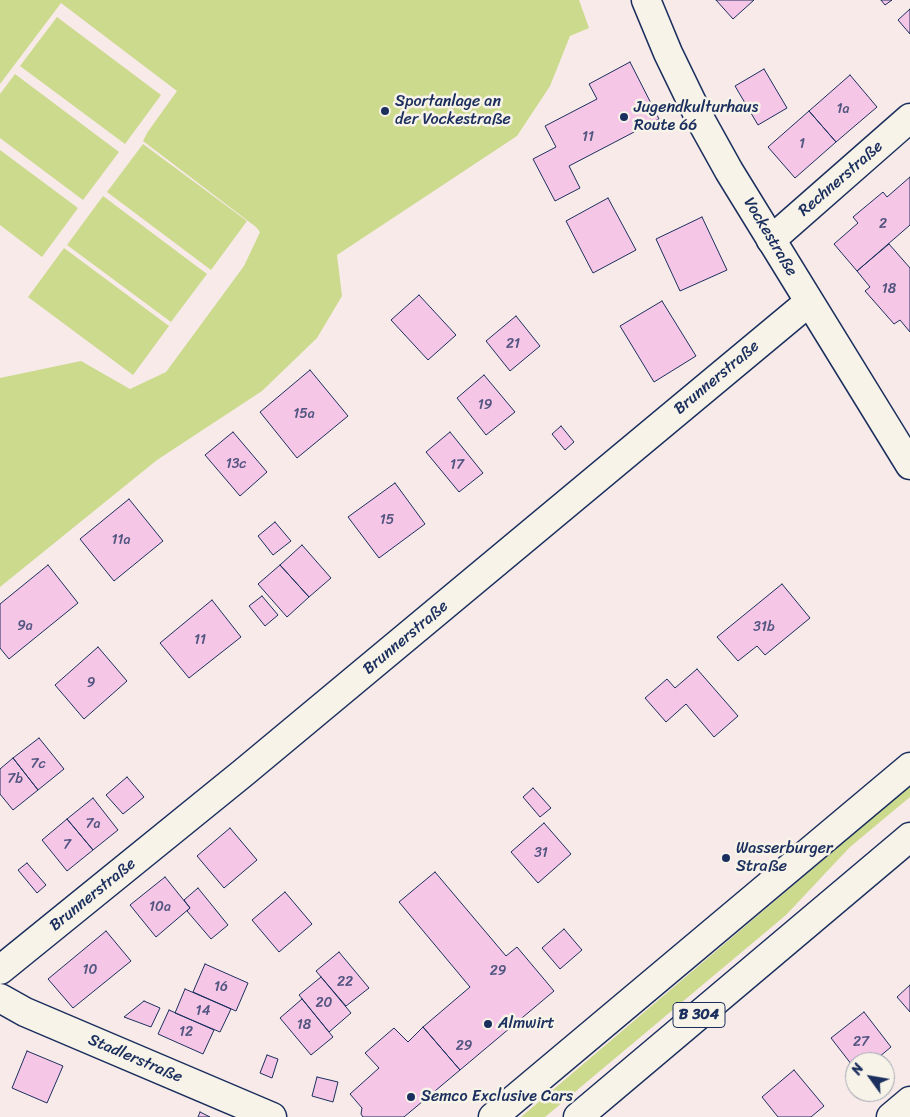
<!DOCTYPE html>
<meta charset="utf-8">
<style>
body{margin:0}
#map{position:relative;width:910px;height:1117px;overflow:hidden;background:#f7eae8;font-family:Sriracha,sans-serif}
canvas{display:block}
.north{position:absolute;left:845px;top:1052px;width:50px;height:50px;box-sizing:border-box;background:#f7f3e8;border:1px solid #9fa5b1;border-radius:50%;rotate:302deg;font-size:14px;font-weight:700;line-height:20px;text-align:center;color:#1b2f5e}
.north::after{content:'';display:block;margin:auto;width:18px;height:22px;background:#1b2f5e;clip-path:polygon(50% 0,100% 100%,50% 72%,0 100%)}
</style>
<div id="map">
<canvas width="910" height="1117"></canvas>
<div class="north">N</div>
</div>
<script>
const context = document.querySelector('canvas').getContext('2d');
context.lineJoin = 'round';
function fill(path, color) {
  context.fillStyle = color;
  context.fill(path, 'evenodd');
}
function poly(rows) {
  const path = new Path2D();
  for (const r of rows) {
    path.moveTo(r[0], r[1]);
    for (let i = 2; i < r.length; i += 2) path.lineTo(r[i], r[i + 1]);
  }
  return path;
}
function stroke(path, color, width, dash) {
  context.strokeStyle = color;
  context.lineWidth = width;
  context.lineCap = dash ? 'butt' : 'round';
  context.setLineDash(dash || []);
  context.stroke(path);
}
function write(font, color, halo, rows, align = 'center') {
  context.font = font + ' Sriracha,sans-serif';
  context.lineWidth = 5;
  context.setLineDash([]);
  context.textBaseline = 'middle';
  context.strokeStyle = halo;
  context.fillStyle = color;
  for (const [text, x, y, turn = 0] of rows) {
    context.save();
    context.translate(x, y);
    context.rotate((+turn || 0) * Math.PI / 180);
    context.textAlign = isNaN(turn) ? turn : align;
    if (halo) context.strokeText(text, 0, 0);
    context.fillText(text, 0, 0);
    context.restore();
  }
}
const green = poly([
 [0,0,579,0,589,28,570,36,550,86,517,136,337,255,342,296,317,338,262,391,157,460,0,587,0,378,81,361,130,389,166,372,244,266,260,232,256,227,143,141,147,133,177,91,61,3,0,84],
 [57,17,161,95,125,144,20,66],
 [15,74,119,152,83,200,0,138,0,94],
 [143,144,247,221,211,270,107,192],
 [0,150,78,208,42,257,0,225],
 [103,196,207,274,171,322,67,245],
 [64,248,169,326,133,375,28,297],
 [910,786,910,797,850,847,786,915,545,1117,521,1117]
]);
const building = poly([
 [716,0,754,0,733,19,716,0],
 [881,0,892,0,885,5,881,0],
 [910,9,910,34,898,20,910,9],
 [630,62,659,119,569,166,580,188,555,201,533,159,556,147,545,126,597,99,589,84,630,62],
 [764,69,787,108,758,125,735,86,764,69],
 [850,75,877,107,836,142,809,111,850,75],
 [809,111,836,142,795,178,768,147,809,111],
 [910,177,910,225,857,271,834,244,858,223,853,217,883,192,887,197,910,177],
 [608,198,636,250,593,273,566,221,608,198],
 [702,217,727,270,680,291,656,239,702,217],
 [889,244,910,268,910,332,900,320,894,324,880,308,865,291,870,287,857,271,889,244],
 [419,295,456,335,428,360,391,320,419,295],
 [662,301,696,356,654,382,620,326,662,301],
 [516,316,540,346,510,371,486,341,516,316],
 [310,370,348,416,297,458,260,412,310,370],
 [484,375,515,412,486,435,457,398,484,375],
 [561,426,574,442,565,450,552,434,561,426],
 [233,432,267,472,240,496,205,455,233,432],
 [450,432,483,473,459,492,426,452,450,432],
 [395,483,425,524,379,558,348,517,395,483],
 [129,499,163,541,114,581,80,539,129,499],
 [275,522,291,541,273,555,258,536,275,522],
 [302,545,331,578,309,597,280,565,302,545],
 [48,565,78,603,9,659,0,648,0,604,48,565],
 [280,565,309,597,287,617,258,584,280,565],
 [782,584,810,618,765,655,757,646,738,661,717,637,782,584],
 [262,596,278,615,265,626,249,606,262,596],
 [212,600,241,637,189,678,160,643,212,600],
 [98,647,127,681,84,719,55,685,98,647],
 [697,669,738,716,714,737,686,704,666,722,645,698,667,679,675,688,697,669],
 [39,738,64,769,38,790,13,758,39,738],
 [13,758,38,790,13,810,0,794,0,769,13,758],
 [127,777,144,797,123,814,106,795,127,777],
 [533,788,551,808,540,817,523,797,533,788],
 [93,798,118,830,93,850,67,819,93,798],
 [67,819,93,850,67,871,42,840,67,819],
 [544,823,571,854,538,883,511,852,544,823],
 [230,828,257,860,224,888,197,856,230,828],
 [27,863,46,885,37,893,18,870,27,863],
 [435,872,506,956,517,947,554,991,460,1070,423,1027,470,987,399,902,435,872],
 [165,877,190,908,156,937,130,905,165,877],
 [198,888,228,925,211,939,187,911,190,908,184,900,198,888],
 [285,892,312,924,279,952,252,920,285,892],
 [564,929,582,950,560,969,542,948,564,929],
 [106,931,131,961,73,1008,48,979,106,931],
 [339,952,369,988,346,1006,316,971,339,952],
 [205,964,248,983,236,1011,193,992,205,964],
 [321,977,351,1013,329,1032,299,995,321,977],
 [910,985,910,1012,897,997,910,985],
 [185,989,231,1009,220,1032,175,1013,185,989],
 [302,999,333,1037,311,1055,280,1018,302,999],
 [144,1001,160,1008,151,1027,124,1017,144,1001],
 [169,1010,214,1030,203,1054,158,1034,169,1010],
 [864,1012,891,1047,873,1062,855,1062,855,1069,831,1038,864,1012],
 [423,1027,460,1070,404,1117,363,1117,361,1114,362,1108,350,1094,379,1068,365,1053,394,1028,408,1042,423,1027],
 [27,1051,63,1066,47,1103,12,1088,27,1051],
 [267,1055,278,1059,272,1078,260,1073,267,1055],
 [794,1070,824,1106,811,1117,778,1117,762,1097,794,1070],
 [317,1077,338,1082,333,1102,312,1096,317,1077],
 [200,1112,210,1117,198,1117,200,1112]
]);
const minor = poly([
 [771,240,910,118],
 [0,970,243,773,809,302],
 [0,998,25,1012,272,1117],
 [891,1117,910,1101]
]);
const secondary = poly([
 [646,0,668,53,699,117,729,171,910,465]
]);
const primary = poly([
 [493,1117,910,767],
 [578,1117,910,837]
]);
const markers = [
 [385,111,5,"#1b2f5e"],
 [624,117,5,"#1b2f5e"],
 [726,858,5,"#1b2f5e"],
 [488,1024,5,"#1b2f5e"],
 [411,1097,5,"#1b2f5e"]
];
const numberNames = [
 ["1a",843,109],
 ["11",588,137],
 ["1",802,144],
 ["2",883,224],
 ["18",889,289],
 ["21",513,344],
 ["19",485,405],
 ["15a",304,414],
 ["13c",236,464],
 ["17",457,465],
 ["15",387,520],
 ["11a",121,540],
 ["9a",25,626],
 ["31b",764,627],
 ["11",200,640],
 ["9",91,683],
 ["7c",38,764],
 ["7b",15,779],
 ["7a",93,824],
 ["7",67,845],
 ["31",541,853],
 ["10a",160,907],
 ["10",90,970],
 ["29",498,971],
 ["22",345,982],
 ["16",221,987],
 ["20",324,1003],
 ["14",203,1011],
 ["18",304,1025],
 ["12",186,1032],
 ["27",861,1042],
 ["29",464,1046]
];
const shields = [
 [699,1015,52]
];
const shieldNames = [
 ["B 304",699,1015]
];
const poiNames = [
 ["Sportanlage an",395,102],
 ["der Vockestraße",395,120],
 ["Jugendkulturhaus",634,108],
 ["Route 66",634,126],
 ["Wasserburger",736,849],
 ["Straße",736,867],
 ["Almwirt",498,1024],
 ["Semco Exclusive Cars",421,1097]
];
const streetNames = [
 ["Rechnerstraße",841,179,-41],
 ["Vockestraße",770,237,59],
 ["Brunnerstraße",717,378,-40],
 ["Brunnerstraße",406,638,-40],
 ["Brunnerstraße",93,895,-39],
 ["Stadlerstraße",135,1059,23]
];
fill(green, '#ccda8e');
fill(building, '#f6c6e7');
stroke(building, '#1b2f5e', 1);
stroke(minor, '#1b2f5e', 31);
stroke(secondary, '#1b2f5e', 31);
stroke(primary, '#1b2f5e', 31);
stroke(minor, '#f7f3e8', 28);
stroke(secondary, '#f7f3e8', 28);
stroke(primary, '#f7f3e8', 28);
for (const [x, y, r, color] of markers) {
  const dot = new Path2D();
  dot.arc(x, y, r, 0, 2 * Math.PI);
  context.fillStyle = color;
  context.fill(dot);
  stroke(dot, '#f7f3e8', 2);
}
write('14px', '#525580', null, numberNames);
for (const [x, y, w] of shields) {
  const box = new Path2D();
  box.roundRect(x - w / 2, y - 12.5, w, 25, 4);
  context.fillStyle = '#f7f3e8';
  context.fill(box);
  stroke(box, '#1b2f5e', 1);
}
write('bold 15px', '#1b2f5e', null, shieldNames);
write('16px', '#1b2f5e', '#f7f3e8', poiNames, 'left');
write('16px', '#1b2f5e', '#f7f3e8', streetNames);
</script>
